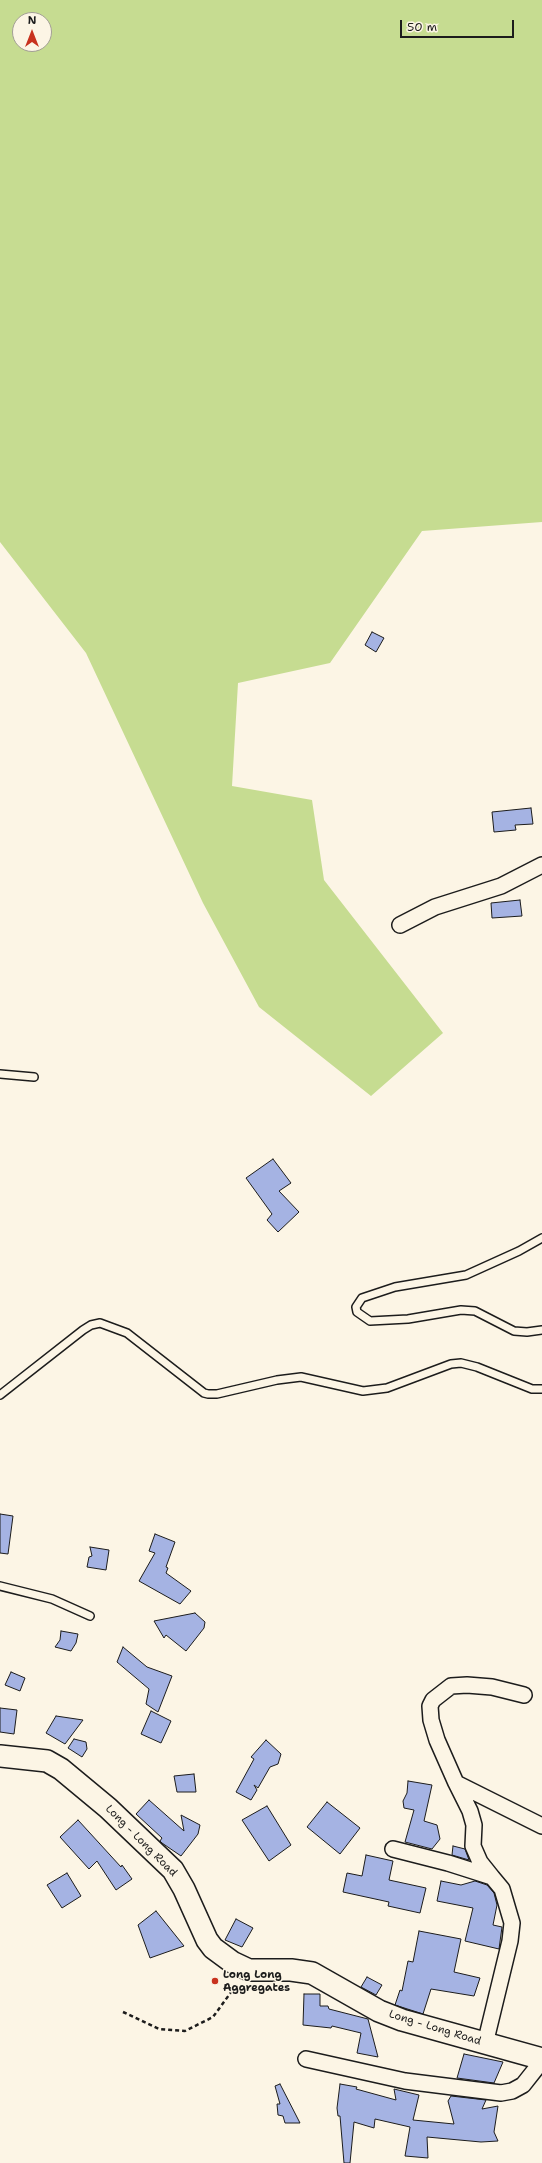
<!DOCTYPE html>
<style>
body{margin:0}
#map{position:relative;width:542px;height:2163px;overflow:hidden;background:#fcf5e5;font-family:"Shantell Sans",sans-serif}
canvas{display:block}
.north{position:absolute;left:12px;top:12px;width:40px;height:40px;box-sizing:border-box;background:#fcf5e5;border:1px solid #a29e95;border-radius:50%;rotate:0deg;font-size:11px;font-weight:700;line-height:16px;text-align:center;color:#1c1c1c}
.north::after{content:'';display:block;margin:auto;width:14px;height:18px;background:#c8321e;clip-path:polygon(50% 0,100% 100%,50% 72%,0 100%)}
.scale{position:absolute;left:400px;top:20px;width:114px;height:18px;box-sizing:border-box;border:2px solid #1c1c1c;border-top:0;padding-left:5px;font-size:12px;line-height:14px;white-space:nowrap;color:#1c1c1c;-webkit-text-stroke:3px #fcf5e5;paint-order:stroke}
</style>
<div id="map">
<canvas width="542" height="2163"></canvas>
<div class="north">N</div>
<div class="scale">50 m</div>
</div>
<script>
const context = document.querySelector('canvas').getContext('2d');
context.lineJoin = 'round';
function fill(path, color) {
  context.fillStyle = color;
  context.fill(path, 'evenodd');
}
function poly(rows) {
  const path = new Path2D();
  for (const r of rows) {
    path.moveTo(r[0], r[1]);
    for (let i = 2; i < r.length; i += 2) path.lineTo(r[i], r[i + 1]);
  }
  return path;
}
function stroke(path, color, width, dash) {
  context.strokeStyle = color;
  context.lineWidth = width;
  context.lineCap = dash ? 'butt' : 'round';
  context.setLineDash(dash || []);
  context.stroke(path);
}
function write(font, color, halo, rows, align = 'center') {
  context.font = font + ' "Shantell Sans",sans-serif';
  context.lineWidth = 3;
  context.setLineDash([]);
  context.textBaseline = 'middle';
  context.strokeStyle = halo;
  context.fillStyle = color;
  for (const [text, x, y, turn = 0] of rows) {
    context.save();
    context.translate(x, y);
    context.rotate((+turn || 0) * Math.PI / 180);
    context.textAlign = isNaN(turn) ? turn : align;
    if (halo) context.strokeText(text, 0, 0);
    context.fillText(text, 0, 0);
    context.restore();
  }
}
const green = poly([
 [0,0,542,0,542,522,422,531,330,663,238,683,232,786,312,800,324,880,443,1033,371,1096,259,1007,203,903,86,653,0,542],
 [20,20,44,20,44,44,20,44]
]);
const building = poly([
 [372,632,384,638,376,652,365,645,372,632],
 [531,808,533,824,515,825,516,830,494,832,492,812,531,808],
 [520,900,522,916,492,918,491,903,520,900],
 [273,1159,291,1183,279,1191,299,1212,278,1232,267,1220,272,1214,246,1178,273,1159],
 [0,1514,13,1516,8,1554,0,1553,0,1514],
 [155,1534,175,1542,166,1567,168,1568,166,1573,191,1591,180,1604,139,1581,155,1553,149,1551,155,1534],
 [90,1547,109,1550,106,1570,87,1567,89,1557,92,1556,90,1547],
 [195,1613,205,1622,204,1628,186,1651,166,1635,164,1638,154,1621,195,1613],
 [61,1631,78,1634,76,1643,71,1651,55,1647,60,1640,61,1631],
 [123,1647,147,1667,172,1676,158,1712,146,1704,149,1689,117,1662,123,1647],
 [11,1672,25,1678,20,1691,5,1685,11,1672],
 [0,1708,17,1710,14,1734,0,1732,0,1708],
 [151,1711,171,1721,161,1743,141,1734,151,1711],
 [56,1716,83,1720,65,1744,46,1733,56,1716],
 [74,1739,86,1742,87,1749,82,1757,68,1748,74,1739],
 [266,1740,281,1754,278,1764,270,1767,258,1788,254,1785,257,1790,251,1800,236,1792,254,1759,251,1757,266,1740],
 [194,1774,196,1792,177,1792,174,1776,194,1774],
 [408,1781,432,1785,424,1821,437,1825,440,1839,432,1849,405,1842,414,1810,404,1808,403,1801,407,1793,408,1781],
 [149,1800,184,1831,181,1815,200,1825,198,1834,181,1856,162,1843,160,1841,162,1838,136,1814,149,1800],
 [327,1802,360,1828,340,1854,307,1827,327,1802],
 [267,1806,291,1845,269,1861,242,1820,267,1806],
 [78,1820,121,1867,122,1865,132,1879,116,1890,97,1861,89,1869,60,1837,78,1820],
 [453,1846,465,1849,469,1860,452,1855,453,1846],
 [366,1855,393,1861,389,1880,426,1888,420,1913,388,1906,389,1902,343,1892,347,1873,362,1876,366,1855],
 [67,1873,81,1896,62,1908,47,1885,67,1873],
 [441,1881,461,1885,475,1881,487,1885,494,1893,497,1905,493,1925,502,1927,499,1949,465,1941,473,1908,437,1901,441,1881],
 [156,1911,184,1946,150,1958,138,1925,156,1911],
 [236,1919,253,1928,242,1947,225,1940,236,1919],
 [419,1931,461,1939,454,1972,480,1978,474,1996,431,1989,423,2014,395,2005,400,1990,402,1991,408,1961,413,1962,419,1931],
 [367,1977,382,1985,376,1995,361,1987,367,1977],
 [304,1994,320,1994,320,2006,328,2006,329,2009,368,2019,378,2057,357,2053,361,2033,332,2026,331,2028,303,2025,304,1994],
 [464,2054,503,2062,494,2083,457,2078,464,2054],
 [280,2084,300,2123,285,2123,283,2116,278,2115,277,2104,280,2104,275,2086,280,2084],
 [340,2084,357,2087,356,2089,396,2100,394,2089,419,2095,413,2120,454,2124,448,2101,451,2096,486,2100,482,2109,498,2106,494,2132,498,2141,481,2142,427,2137,428,2158,405,2156,410,2127,375,2119,374,2128,354,2122,350,2163,344,2163,340,2116,338,2116,337,2108,340,2084]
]);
const path = poly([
 [123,2012,159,2029,185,2031,213,2017,237,1984]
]);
const lane = poly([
 [0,1074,34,1077],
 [542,1238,519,1251,466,1275,395,1287,362,1298,356,1307,357,1312,370,1321,408,1319,461,1310,475,1311,514,1331,527,1332,542,1330],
 [0,1395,83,1330,91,1325,100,1323,127,1333,204,1393,208,1394,217,1394,277,1380,301,1377,363,1391,387,1388,451,1364,461,1363,477,1367,532,1389,542,1389],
 [0,1586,52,1599,90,1616]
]);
const street = poly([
 [400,925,435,907,501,886,542,865],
 [456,1783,437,1740,431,1720,430,1706,433,1700,451,1686,467,1685,492,1687,524,1695],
 [393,1849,448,1863,492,1877,502,1889,512,1923,510,1941,485,2044],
 [492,1877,480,1862,473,1846,474,1825,470,1811,456,1783,542,1826],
 [306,2059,405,2081,501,2093,512,2091,523,2085,542,2061]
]);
const secondary = poly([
 [0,1756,47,1761,61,1769,108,1808,173,1870,184,1889,207,1940,213,1948,232,1962,249,1970,291,1970,312,1973,379,2011,402,2020,542,2059]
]);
const markers = [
 [215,1981,4,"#c8321e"]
];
const streetNames = [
 ["Long - Long Road",141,1841,45],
 ["Long - Long Road",435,2028,17]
];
const poiNames = [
 ["Long Long",223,1975],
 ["Aggregates",223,1988]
];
fill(green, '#c6dc91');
fill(building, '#a5b3e3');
stroke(building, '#1c1c1c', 1);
stroke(lane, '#1c1c1c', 10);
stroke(street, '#1c1c1c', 18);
stroke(secondary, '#1c1c1c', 24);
stroke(path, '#1c1c1c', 2.5, [4, 3]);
stroke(lane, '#fcf5e5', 7);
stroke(street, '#fcf5e5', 15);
stroke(secondary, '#fcf5e5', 21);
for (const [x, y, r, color] of markers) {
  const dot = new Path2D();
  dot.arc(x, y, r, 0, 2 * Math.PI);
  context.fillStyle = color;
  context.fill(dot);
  stroke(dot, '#fcf5e5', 1.5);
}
write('11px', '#1c1c1c', '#fcf5e5', streetNames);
write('bold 11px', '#1c1c1c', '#fcf5e5', poiNames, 'left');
</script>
